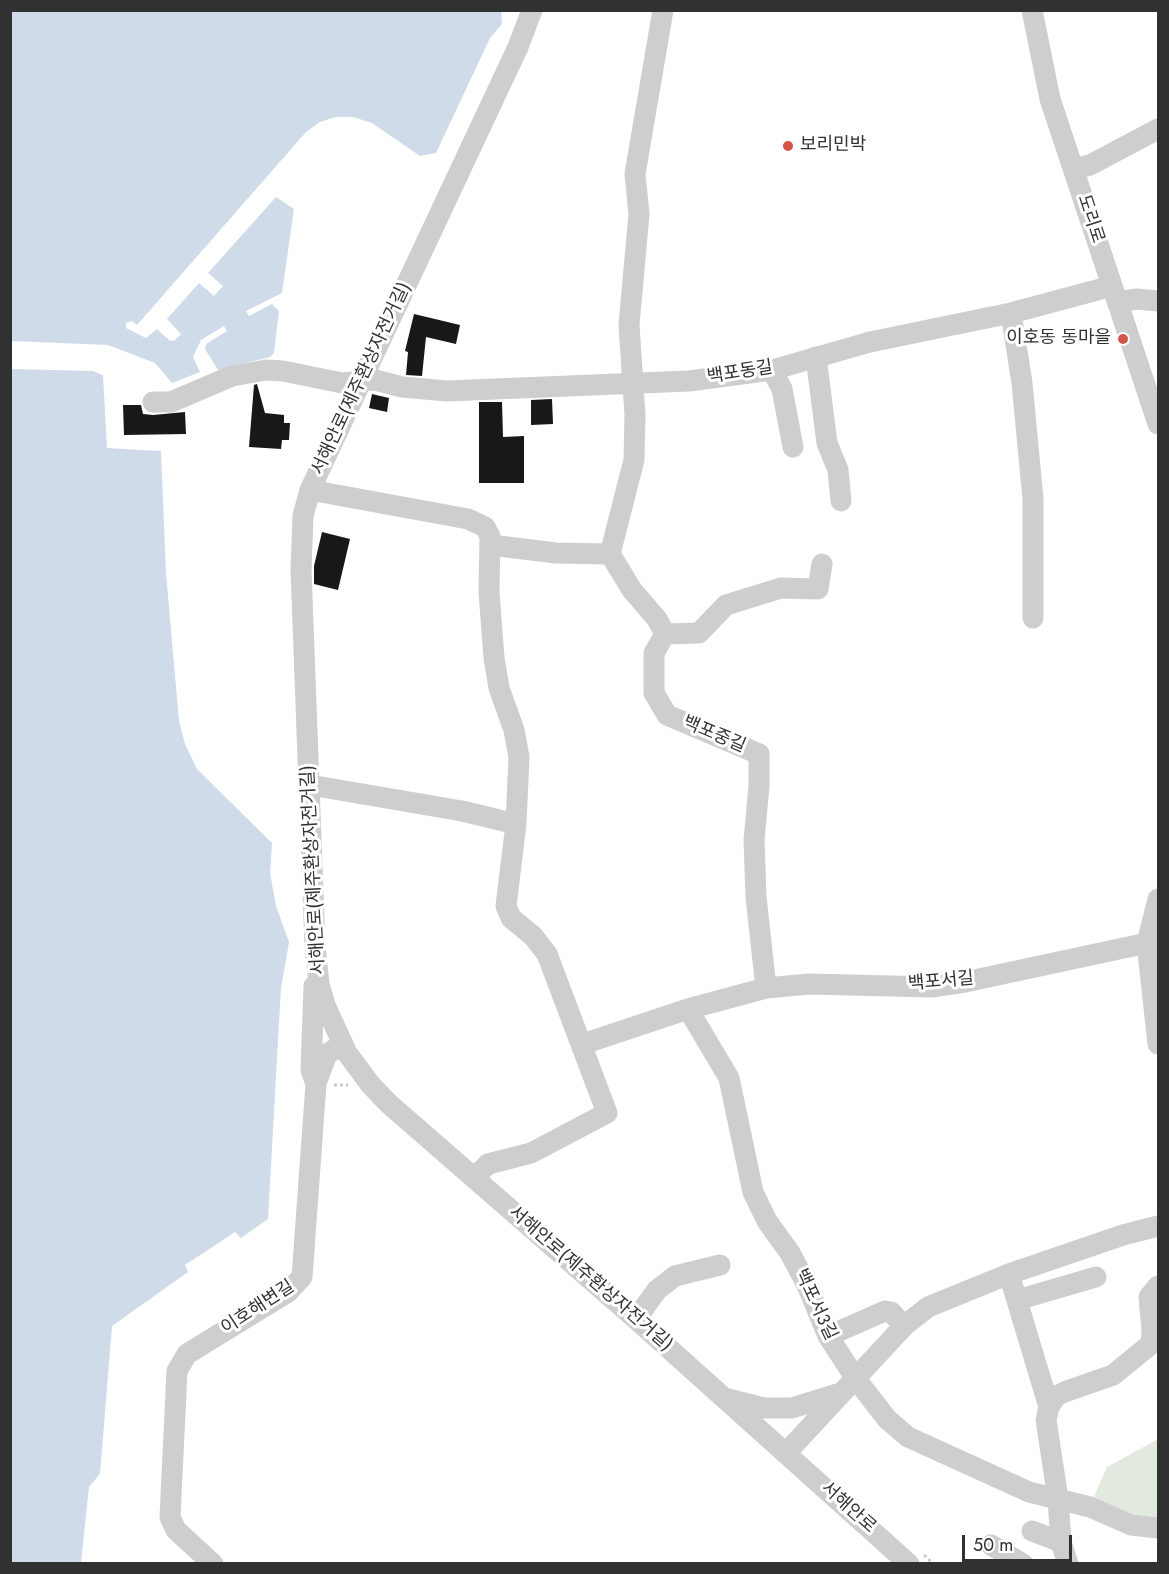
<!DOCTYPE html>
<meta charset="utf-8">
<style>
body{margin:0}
#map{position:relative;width:1169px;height:1574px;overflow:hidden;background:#fff;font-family:Jost,sans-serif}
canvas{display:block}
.frame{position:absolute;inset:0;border:12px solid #313131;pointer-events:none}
.scale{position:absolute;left:962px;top:1535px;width:110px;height:27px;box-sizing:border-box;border:3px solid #313131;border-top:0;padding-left:8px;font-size:18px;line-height:21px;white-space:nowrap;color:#313131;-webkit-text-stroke:4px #fff;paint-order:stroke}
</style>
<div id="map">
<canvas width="1169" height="1574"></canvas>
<div class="frame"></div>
<div class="scale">50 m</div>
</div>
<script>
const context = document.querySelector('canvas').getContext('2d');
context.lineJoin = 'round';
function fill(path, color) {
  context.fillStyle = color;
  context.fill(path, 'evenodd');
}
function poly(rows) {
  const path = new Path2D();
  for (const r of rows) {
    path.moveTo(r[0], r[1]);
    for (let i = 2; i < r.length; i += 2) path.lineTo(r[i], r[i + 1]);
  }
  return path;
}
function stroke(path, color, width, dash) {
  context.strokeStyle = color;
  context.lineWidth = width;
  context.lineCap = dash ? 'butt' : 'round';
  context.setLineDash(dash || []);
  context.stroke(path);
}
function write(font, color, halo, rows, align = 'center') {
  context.font = font + ' Jost,"Noto Sans KR",sans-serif';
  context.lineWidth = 6;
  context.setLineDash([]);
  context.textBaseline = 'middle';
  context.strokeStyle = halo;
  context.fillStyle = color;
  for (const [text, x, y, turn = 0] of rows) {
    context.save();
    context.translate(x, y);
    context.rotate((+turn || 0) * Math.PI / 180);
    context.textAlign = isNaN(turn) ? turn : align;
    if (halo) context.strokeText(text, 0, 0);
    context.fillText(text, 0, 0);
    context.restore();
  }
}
const green = poly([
 [1158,1439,1158,1523,1092,1501,1107,1467]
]);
const water = poly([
 [11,11,501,11,502,24,490,38,436,153,420,156,372,123,353,117,336,117,320,122,306,132,137,325,132,321,126,323,126,328,146,338,157,329,169,340,174,341,181,334,167,319,199,283,214,296,223,286,208,273,276,197,294,209,282,293,246,311,249,316,272,304,279,311,274,353,270,357,218,370,205,349,206,344,227,331,224,326,201,340,193,357,200,372,172,383,155,363,108,345,11,341],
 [11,369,93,371,103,375,107,448,161,451,166,573,179,721,185,744,197,769,272,843,270,873,276,906,289,942,281,988,268,1219,241,1238,235,1232,185,1265,188,1272,112,1326,100,1474,89,1487,81,1563,11,1563]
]);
const building = poly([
 [414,314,460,325,456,344,426,337,422,376,406,375,408,352,405,351],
 [257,384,265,413,284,415,284,423,290,423,289,440,282,440,281,449,249,447,254,385],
 [372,394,389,398,387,412,369,408],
 [552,399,553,424,531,425,531,400],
 [479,402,502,402,503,437,524,436,524,483,479,483],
 [123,405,141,405,143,414,153,415,185,412,186,434,124,435],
 [322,532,350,539,338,590,314,584,314,566]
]);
const path = poly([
 [334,1085,348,1085],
 [924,1555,934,1564]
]);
const minor = poly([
 [532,10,518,47,310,490,303,516,301,570,315,946,319,984,325,1005,347,1053,370,1084,388,1103,636,1319,909,1564],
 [1032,10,1050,99,1158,424],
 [1074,169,1090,165,1158,129],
 [1117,302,1137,299,1158,301],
 [1011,313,1022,383,1033,499,1033,618],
 [816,357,827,443,838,470,841,501],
 [772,370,782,389,793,447],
 [153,402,171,402,232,376,266,370,283,371,342,383,375,380,402,387,447,391,689,381,772,370,870,342,1011,313,1112,286],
 [310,490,468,519,485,527,490,536,489,592,494,658,499,688,514,730,519,757,516,824,506,906,511,918,533,936,547,954,607,1113,531,1153,488,1164,475,1177],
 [491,545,556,553,610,554,632,590,657,619,665,634,654,653,654,693,667,715,759,754,759,786,754,840,756,897,766,988],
 [610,554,634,460,635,415,629,325,639,214,635,174,663,10],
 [665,634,699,633,726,605,781,588,818,589,822,564],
 [310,785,462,811,516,824],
 [1158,899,1147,943,1158,1044],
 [688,1009,729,1078,753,1192,767,1221,790,1253,807,1285,828,1336,856,1379,887,1419,908,1437,1029,1492,1090,1507,1131,1525,1158,1528],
 [583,1044,688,1009,766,988,809,984,932,987,965,982,1147,943],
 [316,1083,327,1054,343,1044],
 [1009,1274,1049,1407],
 [1017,1300,1096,1277],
 [636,1319,657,1290,675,1276,720,1265],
 [828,1336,885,1311,891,1312,904,1326],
 [728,1399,764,1408,792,1408,837,1394],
 [786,1453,904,1326,928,1307,1009,1274,1123,1235,1158,1226],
 [1032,1531,1061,1542],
 [991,1545,1023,1564],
 [213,1564,176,1530,170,1517,177,1371,187,1354,288,1292,302,1277,316,1084,311,1070,314,986],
 [1068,1564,1061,1542,1058,1499,1046,1420,1049,1407,1056,1396,1067,1391,1113,1375,1151,1344,1152,1330,1149,1297,1158,1286]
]);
const markers = [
 [788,146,6,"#d35448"],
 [1123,339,6,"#d35448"]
];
const poiNames = [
 ["보리민박",800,146],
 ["이호동 동마을",1111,339,"right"]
];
const streetNames = [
 ["도리로",1090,219,72],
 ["백포동길",740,373,-9],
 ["서해안로(제주환상자전거길)",362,379,-65],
 ["백포중길",714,735,23],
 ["서해안로(제주환상자전거길)",314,870,-93],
 ["백포서길",941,982,-5],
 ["서해안로(제주환상자전거길)",590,1279,41],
 ["백포서3길",815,1305,65],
 ["이호해변길",258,1308,-33],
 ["서해안로",848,1508,42]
];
fill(green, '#e2e9de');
fill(water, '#d0dbea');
fill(building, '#181818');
stroke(path, '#c8c8c8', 3, [3, 3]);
stroke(minor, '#cecece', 21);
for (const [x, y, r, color] of markers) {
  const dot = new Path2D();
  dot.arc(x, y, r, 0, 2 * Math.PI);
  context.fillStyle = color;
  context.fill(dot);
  stroke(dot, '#fff', 2);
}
write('18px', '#313131', '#fff', poiNames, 'left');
write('18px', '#313131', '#fff', streetNames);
</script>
